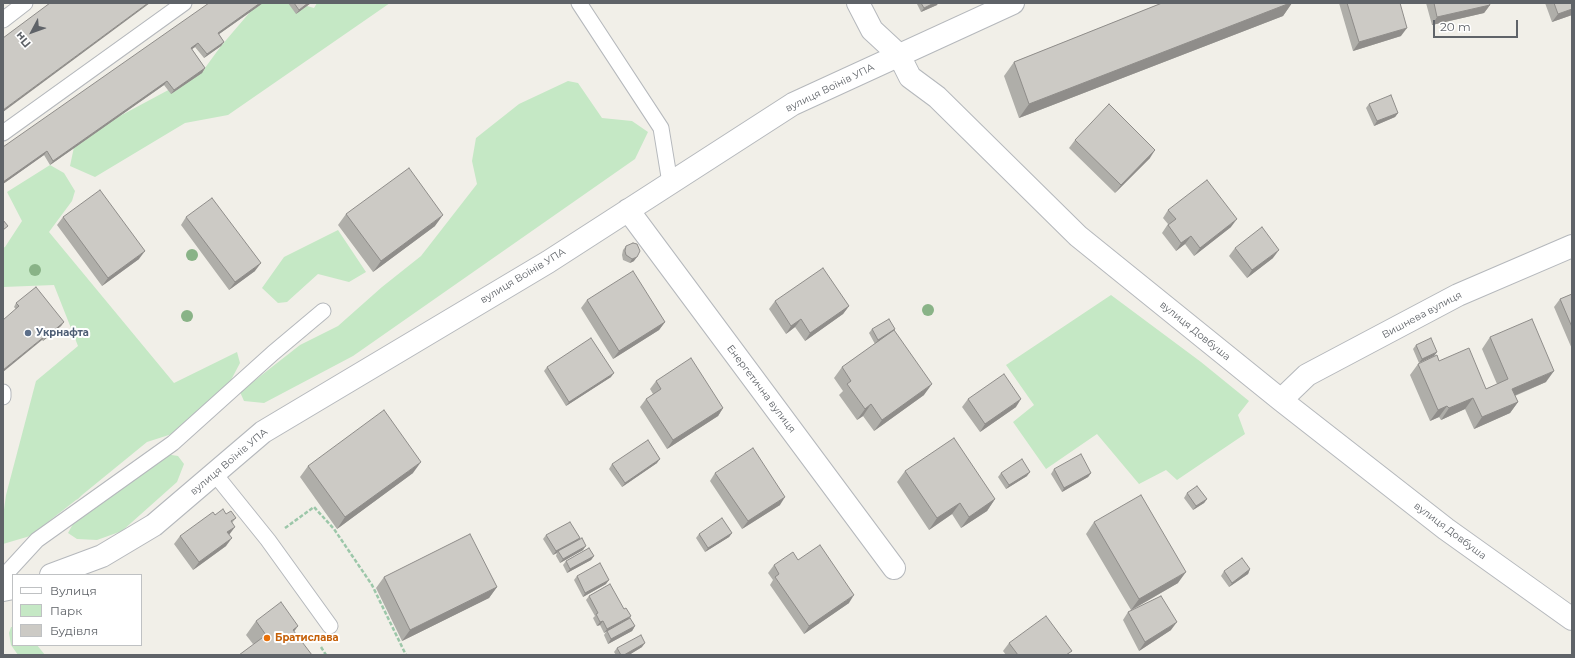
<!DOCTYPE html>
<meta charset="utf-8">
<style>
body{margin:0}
#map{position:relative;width:1575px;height:658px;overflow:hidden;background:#f1efe8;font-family:Montserrat,sans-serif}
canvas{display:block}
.frame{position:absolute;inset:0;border:4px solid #5f6368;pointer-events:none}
.legend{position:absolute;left:12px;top:574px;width:130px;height:72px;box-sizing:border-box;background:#fff;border:1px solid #bfc1c3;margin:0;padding:5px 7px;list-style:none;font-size:12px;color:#5f6368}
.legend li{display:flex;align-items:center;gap:8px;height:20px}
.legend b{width:20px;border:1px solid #bfc1c3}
.north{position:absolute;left:12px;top:12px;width:40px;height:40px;-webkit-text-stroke:3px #fff;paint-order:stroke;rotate:229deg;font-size:11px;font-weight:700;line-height:16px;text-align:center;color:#5f6368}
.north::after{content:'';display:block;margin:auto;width:14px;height:18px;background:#5f6368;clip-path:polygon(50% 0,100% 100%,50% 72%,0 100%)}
.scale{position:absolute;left:1433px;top:20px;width:85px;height:18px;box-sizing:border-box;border:2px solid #5f6368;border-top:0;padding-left:5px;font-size:12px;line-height:14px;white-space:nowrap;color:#5f6368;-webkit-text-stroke:3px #fff;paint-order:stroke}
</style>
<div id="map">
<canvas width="1575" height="658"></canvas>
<div class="frame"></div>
<ul class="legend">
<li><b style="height:5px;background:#fff"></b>Вулиця</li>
<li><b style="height:11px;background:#c5e8c5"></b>Парк</li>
<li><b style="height:11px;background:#cccac5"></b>Будівля</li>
</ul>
<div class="north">Пн</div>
<div class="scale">20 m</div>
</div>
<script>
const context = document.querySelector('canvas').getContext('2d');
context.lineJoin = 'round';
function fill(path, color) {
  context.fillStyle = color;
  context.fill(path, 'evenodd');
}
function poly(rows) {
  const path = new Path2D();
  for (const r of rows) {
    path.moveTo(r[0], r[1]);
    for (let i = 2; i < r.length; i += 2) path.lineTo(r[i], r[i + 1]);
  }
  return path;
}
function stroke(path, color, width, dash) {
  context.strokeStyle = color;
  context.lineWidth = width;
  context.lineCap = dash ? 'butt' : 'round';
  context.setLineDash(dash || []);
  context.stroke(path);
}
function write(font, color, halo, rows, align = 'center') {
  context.font = font + ' Montserrat,sans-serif';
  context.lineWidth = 4;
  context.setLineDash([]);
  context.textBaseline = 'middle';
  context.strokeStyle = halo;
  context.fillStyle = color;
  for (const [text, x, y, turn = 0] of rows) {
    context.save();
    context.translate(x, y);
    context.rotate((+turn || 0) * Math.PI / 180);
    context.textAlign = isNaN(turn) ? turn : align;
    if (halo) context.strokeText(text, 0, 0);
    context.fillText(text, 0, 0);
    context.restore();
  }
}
const green = poly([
 [261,3,297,3,314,8,317,3,390,3,228,115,185,123,95,177,70,166,74,147,90,132,202,72,221,46,256,5],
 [568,81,578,83,602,118,632,121,648,132,635,159,353,356,264,403,244,401,240,392,300,345,338,326,382,287,421,256,477,184,472,161,476,138,519,104],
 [50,165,64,173,75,191,72,201,49,232,174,383,237,352,240,363,222,397,172,434,147,442,82,495,78,499,76,500,30,536,3,544,3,517,6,495,36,381,78,346,54,285,3,287,3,248,5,247,22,221,7,192],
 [338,230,366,272,349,282,318,274,287,302,278,303,262,288,284,257],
 [1111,295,1201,362,1249,401,1238,415,1245,434,1177,480,1166,470,1139,484,1097,434,1046,469,1013,422,1034,405,1006,365],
 [159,453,178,456,184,464,177,482,122,531,97,540,77,539,68,533,79,513],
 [11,627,13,627,13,645,37,645,45,655,18,655,11,645,9,633]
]);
const path = poly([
 [285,528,314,507,334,529,372,585,406,655],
 [321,647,326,655]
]);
const lane = poly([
 [579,3,661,128,670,183],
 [3,20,25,3],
 [3,133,184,3],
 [3,392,3,397],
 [214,473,268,540,330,626],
 [3,577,37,540,173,443,273,353,323,311]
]);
const street = poly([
 [858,3,872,30,899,55,910,77,937,97,1078,236,1281,400,1446,529,1572,619],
 [628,210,894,568],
 [1281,400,1307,375,1458,295,1572,246],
 [51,575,102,556,154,525,263,432,548,262,793,104,1013,3],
 [3,590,13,588]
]);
const trees = [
 [192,255],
 [35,270],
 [928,310],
 [187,316]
];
const wall = poly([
 [263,3,219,34,224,42,221,46,204,58,195,47,192,49,205,68,202,73,171,94,164,85,50,165,44,155,3,184,3,147],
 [288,3,311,3,296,14],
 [918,3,938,3,937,5,921,12,917,4],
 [1162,3,1292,3,1283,16,1019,118,1004,76,1014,62],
 [1339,3,1400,3,1401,36,1353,51],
 [1426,3,1489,3,1490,5,1484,13,1432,25],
 [1545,3,1572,3,1572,15,1552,22],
 [1369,104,1398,113,1395,117,1374,126,1366,108],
 [1075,140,1150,158,1115,193,1069,148],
 [1168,210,1231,227,1194,256,1185,244,1176,251,1162,233,1168,224,1163,218],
 [346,214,435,226,373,272,338,225],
 [63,217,139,259,102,286,57,225],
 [186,217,255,271,229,290,181,225],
 [626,246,634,261,630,263,623,260,622,255,623,250],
 [1235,248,1273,258,1247,278,1229,256],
 [1572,294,1572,349,1554,307,1560,299],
 [587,300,665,322,659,330,613,359,581,308],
 [775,301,849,306,843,314,805,341,795,327,786,334,769,309],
 [16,303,64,322,61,326,43,341,14,307],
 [872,329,894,331,924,395,874,431,863,416,857,420,839,395,843,391,834,378,842,367,875,344,869,333],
 [1490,337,1546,382,1515,396,1518,402,1510,413,1474,429,1465,409,1441,420,1439,417,1430,421,1410,375,1418,364,1439,361,1486,389,1497,384,1482,349],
 [1416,345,1437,352,1434,356,1419,363,1413,349],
 [547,367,611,377,566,406,544,371],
 [656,381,723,408,718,416,667,449,640,407,646,399,653,394,650,389],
 [968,399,1016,407,980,432,962,407],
 [657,463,622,487,609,469,612,464],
 [308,466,413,473,337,529,300,477],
 [1054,469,1091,473,1088,477,1062,492,1051,474],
 [905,471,995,499,987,511,961,528,952,514,929,530,897,482],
 [715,473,780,505,742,529,710,481],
 [1001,473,1027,476,1006,489,998,477],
 [1187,493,1207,499,1204,503,1193,510,1184,498],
 [226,514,236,518,232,523,226,546,193,570,174,544,180,536],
 [1094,522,1178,583,1132,610,1171,630,1139,651,1123,620,1128,612,1131,610,1086,534],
 [732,533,729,537,705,552,696,538,699,534],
 [546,535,580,538,578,540,583,550,560,563,556,556,557,553,553,555,543,539],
 [594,556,591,560,567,573,563,565,566,561],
 [774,565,849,603,804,634,770,585,773,580,768,573],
 [1250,569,1248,574,1229,587,1221,576,1224,571],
 [577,576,606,584,583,597,574,580],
 [384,577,497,587,489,598,402,641,376,588],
 [589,596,628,620,635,626,632,631,608,644,604,635,606,632,604,633,600,625,597,626,593,618,595,616,586,600],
 [256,621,298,626,294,631,253,644,246,635],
 [1009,643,1069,655,1006,655,1003,651],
 [642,647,629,655,616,655,614,652,617,648]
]);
const shadedWall = poly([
 [148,3,150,3,3,112,3,110],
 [260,3,263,3,215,37,218,33],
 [308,3,311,3,296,14,299,10],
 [934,3,938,3,937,5,921,12,924,8],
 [1290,3,1292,3,1283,16,1019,118,1029,104],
 [1490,5,1484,13,1432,25,1437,17],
 [1572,9,1572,15,1552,22,1558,14],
 [1407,28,1401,36,1353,51,1359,42],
 [224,42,221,46,204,58,207,54],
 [198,43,195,47,188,52,191,48],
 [205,68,202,73,171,94,174,90],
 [167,81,164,85,50,165,53,161],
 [1398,113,1395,117,1374,126,1377,121],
 [1155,150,1150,158,1115,193,1121,185],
 [47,151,44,155,3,184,3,182],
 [443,215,435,226,373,272,381,261],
 [1237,219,1231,227,1194,256,1200,248],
 [1191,236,1185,244,1176,251,1181,243],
 [1279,250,1273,258,1247,278,1252,270],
 [145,251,139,259,102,286,108,278],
 [637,257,634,261,630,263,632,259],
 [261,263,255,271,229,290,235,282],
 [849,306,843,314,805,341,810,333],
 [801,319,795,327,786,334,791,326],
 [64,322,61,326,43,341,46,337],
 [665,322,659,330,613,359,619,351],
 [895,329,892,333,875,344,878,340],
 [45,336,42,340,3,372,3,370],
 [1437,352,1434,356,1419,363,1422,359],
 [1554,371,1546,382,1504,400,1512,389],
 [614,373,611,377,566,406,569,402],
 [932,384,924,395,874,431,882,420],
 [1473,398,1465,409,1441,420,1449,408],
 [1021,399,1016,407,980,432,985,424],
 [1518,402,1510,413,1474,429,1482,417],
 [871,404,863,416,857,420,865,409],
 [1447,406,1439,417,1430,421,1438,410],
 [723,408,718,416,667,449,673,440],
 [660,459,657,463,622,487,625,483],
 [421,462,413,473,337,529,345,517],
 [1030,472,1027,476,1006,489,1009,485],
 [1091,473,1088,477,1062,492,1064,488],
 [785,497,780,505,742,529,748,521],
 [995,499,987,511,961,528,969,517],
 [1207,499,1204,503,1193,510,1196,506],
 [960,503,952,514,929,530,937,518],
 [235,527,229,535,227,532],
 [732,533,729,537,705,552,708,548],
 [232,538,226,546,193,570,199,562],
 [580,538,577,542,558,551,557,553,553,555,556,551],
 [586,546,583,550,560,563,563,559],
 [594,556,591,560,567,573,570,569],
 [1250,569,1248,574,1229,587,1232,583],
 [1186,572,1178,583,1131,610,1139,599],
 [609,580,606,584,583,597,585,593],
 [497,587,489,598,402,641,410,630],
 [854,595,849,603,804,634,809,626],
 [631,616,628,620,607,631,604,633,607,629],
 [603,621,600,625,597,626,600,622],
 [1177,622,1171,630,1139,651,1145,642],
 [298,626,288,640,293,630],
 [635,626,632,631,608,644,611,639],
 [645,643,642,647,629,655,624,655]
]);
const building = poly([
 [50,3,148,3,3,110,3,38,50,3],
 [209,3,260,3,218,33,224,42,207,54,198,43,191,48,205,68,174,90,167,81,53,161,47,151,3,182,3,147,209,3],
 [294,3,308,3,299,10,294,3],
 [921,3,934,3,924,8,921,3],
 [1162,3,1290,3,1029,104,1014,62,1162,3],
 [1347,3,1400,3,1407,28,1359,42,1347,3],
 [1434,3,1489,3,1490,5,1437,17,1434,3],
 [1554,3,1572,3,1572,9,1558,14,1554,3],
 [1391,95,1398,113,1377,121,1369,104,1391,95],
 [1109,104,1155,150,1121,185,1075,140,1109,104],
 [409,168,443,215,381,261,346,214,409,168],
 [1207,180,1237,219,1200,248,1191,236,1181,243,1168,225,1176,219,1168,210,1207,180],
 [100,190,145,251,108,278,63,217,100,190],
 [212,198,261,263,235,282,186,217,212,198],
 [3,220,8,226,3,230,3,220],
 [1262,227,1279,250,1252,270,1235,248,1262,227],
 [633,243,637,244,640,251,637,257,632,259,626,255,625,251,626,246,633,243],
 [823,268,849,306,810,333,801,319,791,326,775,301,823,268],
 [633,271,665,322,619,351,587,300,633,271],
 [36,287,64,322,46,337,45,336,3,370,3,320,19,306,16,303,36,287],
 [1572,294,1572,327,1560,299,1572,294],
 [889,319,895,329,878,340,872,329,889,319],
 [1532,319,1554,371,1512,389,1518,402,1482,417,1473,398,1449,408,1447,406,1438,410,1418,364,1437,355,1439,361,1469,348,1486,389,1508,379,1490,337,1532,319],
 [894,330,932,384,882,420,871,404,865,409,847,384,851,381,842,367,894,330],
 [591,338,614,373,569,402,547,367,591,338],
 [1431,338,1437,352,1422,359,1416,345,1431,338],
 [691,358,723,408,673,440,646,399,661,389,656,381,691,358],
 [1004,374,1021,399,985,424,968,399,1004,374],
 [384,410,421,462,345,517,308,466,384,410],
 [954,438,995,499,969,517,960,503,937,518,905,471,954,438],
 [648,440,660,459,625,483,612,464,648,440],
 [753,448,785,497,748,521,715,473,753,448],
 [1081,454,1091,473,1064,488,1054,469,1081,454],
 [1022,459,1030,472,1009,485,1001,473,1022,459],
 [1197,486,1207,499,1196,506,1187,493,1197,486],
 [1141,495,1186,572,1139,599,1094,522,1141,495],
 [223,509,226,514,231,511,236,518,231,521,235,527,227,532,232,538,199,562,180,536,213,512,215,515,223,509],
 [722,518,732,533,708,548,699,534,722,518],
 [570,522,580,538,556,551,546,535,570,522],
 [470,534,497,587,410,630,384,577,470,534],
 [582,538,586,546,563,559,558,551,582,538],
 [820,545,854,595,809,626,775,577,779,574,774,565,793,552,798,560,820,545],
 [589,548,594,556,570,569,566,561,589,548],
 [1242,558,1250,569,1232,583,1224,571,1242,558],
 [600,563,609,580,585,593,577,576,600,563],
 [610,584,624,609,626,608,631,616,607,629,603,621,600,622,596,614,598,613,589,596,610,584],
 [1161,596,1177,622,1145,642,1128,612,1161,596],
 [281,602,298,626,293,630,312,655,239,655,266,635,256,621,281,602],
 [1046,616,1072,651,1066,655,1018,655,1009,643,1046,616],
 [630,618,635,626,611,639,607,631,630,618],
 [641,635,645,643,624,655,621,655,617,648,641,635]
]);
const markers = [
 [28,333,4,"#5c6f8a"],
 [267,638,4,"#e8710a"]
];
const streetNames = [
 ["вулиця Воїнів УПА",830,88,-26],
 ["вулиця Воїнів УПА",523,276,-31],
 ["Вишнева вулиця",1422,315,-28],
 ["вулиця Довбуша",1195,331,39],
 ["Енергетична вулиця",761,389,53],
 ["вулиця Воїнів УПА",229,462,-40],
 ["вулиця Довбуша",1450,531,37]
];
const serviceNames = [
 ["Укрнафта",36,333]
];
const foodNames = [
 ["Братислава",275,638]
];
fill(green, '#c5e8c5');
stroke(lane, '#b5b8bc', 17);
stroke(street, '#b5b8bc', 24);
stroke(path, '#9cc7a9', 2.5, [4, 2]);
stroke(lane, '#fff', 15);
stroke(street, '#fff', 22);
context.fillStyle = '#89b387';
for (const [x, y] of trees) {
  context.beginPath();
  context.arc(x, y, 6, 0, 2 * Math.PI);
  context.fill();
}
fill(wall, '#afaea9');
fill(shadedWall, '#8f8d8a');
fill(building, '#cccac5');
stroke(building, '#8f8d8a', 1);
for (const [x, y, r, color] of markers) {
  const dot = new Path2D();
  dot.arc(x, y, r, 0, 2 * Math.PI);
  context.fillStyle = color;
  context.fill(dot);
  stroke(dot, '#fff', 1.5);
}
write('10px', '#5f6368', '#fff', streetNames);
write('bold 10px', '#4e5e75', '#fff', serviceNames, 'left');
write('bold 10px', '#c56008', '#fff', foodNames, 'left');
</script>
